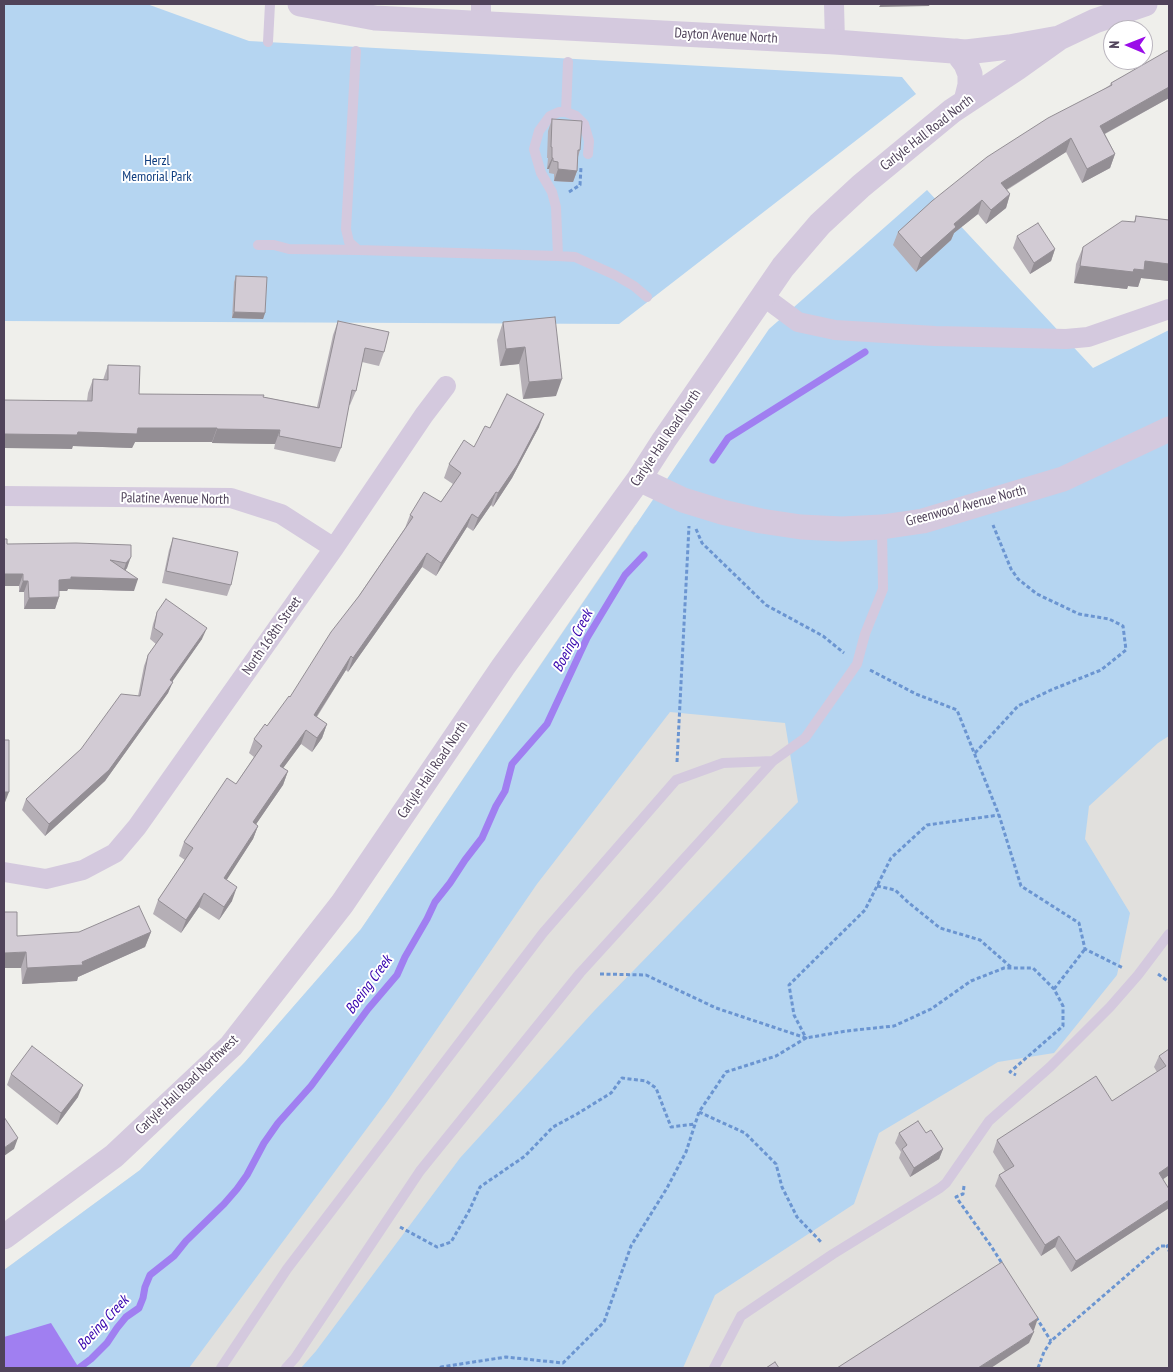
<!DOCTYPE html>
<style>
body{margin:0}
#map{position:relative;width:1173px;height:1372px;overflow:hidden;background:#efefeb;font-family:"PT Sans Narrow",sans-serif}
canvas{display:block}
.frame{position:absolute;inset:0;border:5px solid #50435a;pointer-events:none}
.north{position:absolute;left:1103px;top:20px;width:50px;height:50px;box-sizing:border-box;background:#fff;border:1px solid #b9b4bd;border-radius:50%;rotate:271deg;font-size:14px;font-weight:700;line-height:20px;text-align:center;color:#50435a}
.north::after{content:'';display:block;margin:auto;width:18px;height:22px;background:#9a0ce8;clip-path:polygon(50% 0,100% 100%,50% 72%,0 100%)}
</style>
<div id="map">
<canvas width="1173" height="1372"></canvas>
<div class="frame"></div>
<div class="north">N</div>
</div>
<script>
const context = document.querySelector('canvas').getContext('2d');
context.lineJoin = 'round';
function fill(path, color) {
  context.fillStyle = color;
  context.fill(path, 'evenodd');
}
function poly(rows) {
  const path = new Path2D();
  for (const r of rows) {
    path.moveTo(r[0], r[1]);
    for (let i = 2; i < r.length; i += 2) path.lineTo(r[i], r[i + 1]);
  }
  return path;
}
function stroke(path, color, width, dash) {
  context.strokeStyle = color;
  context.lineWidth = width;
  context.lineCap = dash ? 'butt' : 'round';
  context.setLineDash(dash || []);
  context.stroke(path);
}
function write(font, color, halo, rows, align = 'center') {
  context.font = font + ' "PT Sans Narrow",sans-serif';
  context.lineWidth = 4;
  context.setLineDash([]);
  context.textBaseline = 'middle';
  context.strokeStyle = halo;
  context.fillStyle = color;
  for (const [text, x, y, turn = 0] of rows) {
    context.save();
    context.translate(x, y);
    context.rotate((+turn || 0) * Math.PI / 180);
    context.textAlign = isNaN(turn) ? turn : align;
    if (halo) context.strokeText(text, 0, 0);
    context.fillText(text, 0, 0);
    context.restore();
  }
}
const education = poly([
 [1169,457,1169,1368,4,1368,4,1270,140,1170,245,1062,361,929,635,525]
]);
const green = poly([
 [4,4,147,4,249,41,902,77,916,94,619,324,4,321],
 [927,190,1093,368,1169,330,1169,736,1158,743,1089,806,1085,839,1130,913,1117,975,1054,1053,998,1062,879,1133,854,1204,715,1295,683,1368,301,1368,316,1351,460,1158,594,1011,798,802,785,723,670,712,537,884,388,1100,189,1368,4,1368,4,1270,140,1170,245,1062,361,929,769,329]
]);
const water = poly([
 [51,1323,79,1368,4,1368,4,1337]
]);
const stream = poly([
 [713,460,728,438,865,352],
 [79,1368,91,1359,107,1343,117,1328,126,1317,139,1308,143,1298,145,1287,150,1275,174,1256,186,1241,224,1204,237,1189,247,1175,264,1143,278,1123,311,1086,368,1009,397,975,405,957,427,919,435,902,450,883,465,860,482,838,496,806,505,791,512,764,547,724,587,638,625,575,644,555]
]);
const path = poly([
 [569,192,580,185,581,167],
 [696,529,702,543,766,605,823,636,844,653],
 [870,670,916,694,957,710,999,815,1021,886,1079,923,1085,949,1123,968],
 [975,753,1018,706,1051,690,1101,670,1126,650,1123,626,1109,619,1079,614,1037,594,1018,579,1011,569,993,525],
 [677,762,689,526],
 [877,886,895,890,909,903,940,928,980,940,1012,968],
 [600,974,646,975,716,1008,806,1038,846,1031,894,1026,931,1009,971,981,1004,968,1033,968,1054,989,1063,1006,1063,1026,1010,1072,1016,1075],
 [1158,974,1169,982],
 [1054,989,1085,949],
 [699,1112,745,1133,776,1164,782,1187,797,1217,822,1243],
 [964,1186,963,1194,956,1197,991,1246,1003,1265],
 [400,1227,437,1247,451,1242,469,1211,480,1187,525,1156,553,1127,577,1114,611,1093,622,1078,646,1081,656,1088,671,1127,695,1124],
 [1169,1245,1167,1246,1169,1251],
 [1036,1317,1051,1341],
 [441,1368,441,1367,506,1357,563,1363,604,1322,631,1246,667,1188,686,1152,699,1112,726,1072,776,1056,806,1038,794,1015,789,985,865,910,891,858,927,825,999,815],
 [1038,1368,1044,1352,1051,1341,1161,1246,1167,1246]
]);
const service = poly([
 [268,42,270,4],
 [356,51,346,229,349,242,358,250,558,256,575,257,615,275,634,286,647,297],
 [566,112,568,62],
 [258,245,274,245,289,249,358,250],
 [558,256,556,207,552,192,541,173,534,149,539,131,550,116,559,112,566,112,576,116,584,124,589,141,588,154],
 [221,1368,287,1269,543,933,676,780,723,763,773,761],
 [286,1368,295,1358,420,1171,580,973,773,761,805,738,857,664,865,634,883,589,882,527],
 [714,1368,741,1316,833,1254,940,1188,946,1183,989,1121,1050,1067,1110,1007,1138,975,1169,934]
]);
const minor = poly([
 [834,4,835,42],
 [481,23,481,4],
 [763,296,798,322,835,330,935,336,1066,339,1088,337,1169,309],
 [4,496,231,498,281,514,334,548],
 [4,872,46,879,83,870,115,853,137,827,334,548,424,415,446,386]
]);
const tertiary = poly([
 [300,4,375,18,835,42,966,52,1009,47,1059,38,1095,21,1145,4],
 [956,51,966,64,970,74,970,85,966,101],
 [639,479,683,500,722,512,761,521,801,527,842,529,882,527,923,521,1063,479,1169,429],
 [4,1237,114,1156,231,1046,342,904,503,667,639,479,664,440,783,267,820,224,861,186,952,111,1017,68,1059,38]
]);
const wall = poly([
 [1169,51,1169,98,1105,134,1115,154,1110,168,1082,183,1066,152,1007,190,1010,194,1006,208,986,224,978,214,954,233,951,240,916,272,893,245,898,232,1110,85,1111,83],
 [552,119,580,150,578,157,577,171,573,182,554,181,554,174,549,173,549,169,547,169,548,158,547,158,548,131],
 [1136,216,1169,220,1169,281,1141,278,1138,287,1128,286,1127,289,1074,283,1076,264,1083,247,1134,222],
 [1017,236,1055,249,1051,261,1030,274,1013,248],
 [236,276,265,313,263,319,232,318,234,282],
 [555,317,556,396,523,399,519,364,500,366,497,340,503,322],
 [338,321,384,352,379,366,362,362,356,391,350,405,349,405,341,448,335,462,274,449,275,444,212,443,212,442,135,442,132,448,73,446,72,449,87,401,88,393,93,379,103,380,108,365,139,394,263,397,317,407,333,335],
 [539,427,512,478,493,507,491,505,473,531,467,527,436,576,422,567,348,672,346,670,317,717,327,724,322,738,312,752,301,744,283,768,288,771,283,785,256,824,258,826,253,839,226,880,232,901,219,920,199,907,181,933,153,914,158,900,185,860,179,856,184,842,236,784,254,757,249,753,254,739,267,726,290,697,405,528,410,515,441,502,453,484,444,478,449,464,474,447,490,428],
 [173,538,231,585,227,596,162,583,169,550],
 [7,544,131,545,127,568,125,570,134,591,68,589,67,591,59,591,59,597,55,609,24,609,24,592,19,592,19,586],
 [157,612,202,639,172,681,168,693,105,781,45,836,22,810,26,799,81,749,138,696,144,666,148,655,156,644,150,639,153,624],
 [151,932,145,947,78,977,77,981,22,984,21,968,17,936],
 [1169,1049,1169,1175,1163,1179,1169,1189,1169,1208,1071,1272,1055,1247,1041,1256,995,1186,999,1175,1005,1171,993,1152,997,1140,1112,1101,1157,1072,1154,1067,1159,1056],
 [11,1074,78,1097,57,1125,7,1085],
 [899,1133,926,1133,943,1149,939,1159,910,1177,899,1158,901,1152,895,1143]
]);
const shadedWall = poly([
 [881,4,930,4,929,6,879,7],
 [1169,87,1169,98,1095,139,1100,126],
 [1071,138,1066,152,996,196,1001,183],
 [1115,154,1110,168,1082,183,1087,169],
 [552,158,553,158,549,169,547,169],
 [558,169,577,171,573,182,554,181],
 [1010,194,1006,208,986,224,991,210],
 [982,200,978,214,954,233,951,240,916,272,921,258,954,224],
 [1055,249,1051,261,1030,274,1034,263],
 [1145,261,1169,264,1169,281,1141,278,1138,287,1128,286,1127,289,1074,283,1080,266],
 [234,312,265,313,263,319,232,318],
 [525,347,519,364,500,366,506,349],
 [562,379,556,396,523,399,529,382],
 [544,414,539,427,512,478,493,507,498,493],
 [138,428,217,428,212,442,135,442,132,448,73,446,72,449,4,448,4,434,78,432],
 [217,429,280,430,275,444,212,443],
 [496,492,491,505,473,531,478,518],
 [472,514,467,527,436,576,441,563],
 [427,553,422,567,348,672,353,658],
 [131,557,127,568,122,575,126,563],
 [4,574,23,574,19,586,4,586],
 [71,577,138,579,134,591,68,589,67,591,55,591,59,580],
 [23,581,28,581,24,592,19,592],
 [59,597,55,609,24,609,29,598],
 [207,628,202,639,170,685,173,682,168,693,105,781,45,836,49,824,170,680],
 [351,656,346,670,309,728,314,715],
 [327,724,322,738,312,752,317,738],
 [306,730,301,744,275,779,280,766],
 [288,771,283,785,248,836,253,822],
 [4,792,9,792,4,805],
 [258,826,253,839,219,892,224,878],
 [237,887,232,901,219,920,224,907],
 [204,893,199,907,181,933,186,920],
 [151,932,145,947,78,977,77,981,22,984,27,968,82,962],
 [26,952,21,968,4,968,4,953],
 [83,1085,78,1097,57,1125,61,1113],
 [18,1138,14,1149,4,1156,4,1148],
 [943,1149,939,1159,910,1177,914,1168],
 [1169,1166,1169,1175,1155,1185,1159,1173],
 [1169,1200,1169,1208,1071,1272,1076,1261],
 [1059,1236,1055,1247,1041,1256,1045,1245],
 [1038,1318,1034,1330,1025,1336,1029,1324],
 [1034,1332,1029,1343,991,1368,978,1368]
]);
const building = poly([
 [1167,51,1169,51,1169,87,1100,126,1115,154,1087,169,1071,138,1001,183,1010,194,991,210,982,200,954,224,956,227,921,258,898,232,932,201,987,157,1048,118,1112,85,1111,83,1167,51],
 [552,119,582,121,580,150,578,150,577,171,558,169,558,162,553,161,553,158,552,158,552,147,551,147,552,119],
 [1136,216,1169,220,1169,264,1145,261,1144,270,1134,269,1133,272,1080,266,1083,247,1122,221,1135,222,1136,216],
 [1038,223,1055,249,1034,263,1017,236,1038,223],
 [236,276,267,277,265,313,234,312,236,276],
 [555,317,562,379,529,382,525,347,506,349,503,322,555,317],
 [338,321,389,332,384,352,365,348,356,391,352,390,341,448,279,436,280,430,217,429,217,428,138,428,137,434,78,432,77,435,4,434,4,400,92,401,93,379,108,380,108,365,140,366,139,394,264,395,263,397,319,408,338,321],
 [507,394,544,414,517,465,498,493,496,492,478,518,472,514,441,563,427,553,353,658,351,656,314,715,327,724,317,738,306,730,280,766,288,771,253,822,258,826,224,878,237,887,224,907,204,893,186,920,158,900,193,848,184,842,227,778,236,784,262,746,254,739,265,724,267,726,289,696,290,697,331,632,359,596,413,517,410,515,424,492,441,502,461,473,449,464,464,440,474,447,485,426,490,428,507,394],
 [173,538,238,552,231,585,166,571,173,538],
 [4,539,7,539,7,544,76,543,131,545,131,557,126,563,110,560,138,579,71,577,71,579,59,580,59,597,29,598,28,581,23,581,23,574,4,574,4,539],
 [166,599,207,628,170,680,173,682,109,770,49,824,26,799,81,749,121,694,140,696,148,655,163,634,154,628,157,612,166,599],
 [4,740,9,740,9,792,4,792,4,740],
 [139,906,151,932,82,962,83,965,27,968,26,952,4,953,4,912,17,912,17,936,79,932,139,906],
 [32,1046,83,1085,61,1113,11,1074,32,1046],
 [1169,1049,1169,1166,1159,1173,1169,1189,1169,1200,1076,1261,1059,1236,1045,1245,999,1175,1014,1166,997,1140,1096,1076,1112,1101,1166,1066,1159,1056,1169,1049],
 [4,1117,18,1138,4,1148,4,1117],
 [918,1121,926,1133,931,1130,943,1149,914,1168,902,1149,907,1145,899,1133,918,1121],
 [1002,1262,1038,1318,1029,1324,1034,1332,978,1368,837,1368,1002,1262],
 [775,1362,779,1368,766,1368,775,1362]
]);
const streetNames = [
 ["Dayton Avenue North",726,36,3],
 ["Carlyle Hall Road North",927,133,-38],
 ["Carlyle Hall Road North",666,438,-56],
 ["Palatine Avenue North",175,499,1],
 ["Greenwood Avenue North",966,506,-15],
 ["North 168th Street",272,636,-55],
 ["Carlyle Hall Road North",433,770,-56],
 ["Carlyle Hall Road Northwest",187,1085,-44]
];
const parkNames = [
 ["Herzl",157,161],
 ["Memorial Park",157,177]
];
const waterNames = [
 ["Boeing Creek",573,641,-62],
 ["Boeing Creek",369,985,-54],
 ["Boeing Creek",103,1323,-47]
];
fill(education, '#e1e0dd');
fill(green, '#b5d5f1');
fill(water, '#a07ff1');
stroke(stream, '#a07ff1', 7);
stroke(path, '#6b95d1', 3, [4, 2.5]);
stroke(service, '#d4c9de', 10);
stroke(minor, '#d4c9de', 20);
stroke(tertiary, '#d4c9de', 25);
fill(wall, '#b5afb6');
fill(shadedWall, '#938e94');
fill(building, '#d2cbd4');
stroke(building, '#938e94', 1);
write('14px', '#50435a', '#fff', streetNames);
write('14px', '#103e7f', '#fff', parkNames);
write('italic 15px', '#3502ae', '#fff', waterNames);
</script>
